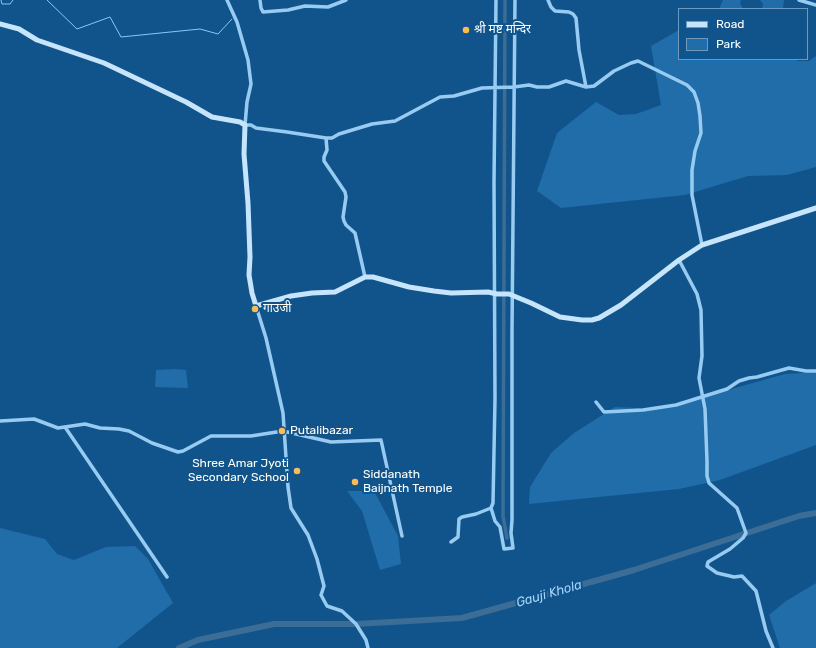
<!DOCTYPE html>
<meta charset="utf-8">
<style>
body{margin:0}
#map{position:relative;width:816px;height:648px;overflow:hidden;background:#11548b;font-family:Rubik,sans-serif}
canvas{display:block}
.legend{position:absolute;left:678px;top:8px;width:130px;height:52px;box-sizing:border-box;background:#11548b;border:1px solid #7098b9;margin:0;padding:5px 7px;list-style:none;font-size:12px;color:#fff}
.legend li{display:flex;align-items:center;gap:8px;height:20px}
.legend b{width:20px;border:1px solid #7098b9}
</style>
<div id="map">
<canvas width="816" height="648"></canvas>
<ul class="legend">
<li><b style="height:5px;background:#c6e4fc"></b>Road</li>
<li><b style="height:11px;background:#206da9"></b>Park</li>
</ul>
</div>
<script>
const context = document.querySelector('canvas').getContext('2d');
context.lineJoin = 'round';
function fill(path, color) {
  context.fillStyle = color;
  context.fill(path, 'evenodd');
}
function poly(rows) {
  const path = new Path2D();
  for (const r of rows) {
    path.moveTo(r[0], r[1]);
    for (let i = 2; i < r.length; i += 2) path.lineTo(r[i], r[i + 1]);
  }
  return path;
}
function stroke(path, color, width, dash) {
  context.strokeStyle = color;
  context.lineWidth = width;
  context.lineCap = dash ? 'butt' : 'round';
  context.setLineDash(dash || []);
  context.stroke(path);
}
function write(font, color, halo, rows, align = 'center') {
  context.font = font + ' Rubik,"Noto Sans Devanagari",sans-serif';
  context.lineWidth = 4;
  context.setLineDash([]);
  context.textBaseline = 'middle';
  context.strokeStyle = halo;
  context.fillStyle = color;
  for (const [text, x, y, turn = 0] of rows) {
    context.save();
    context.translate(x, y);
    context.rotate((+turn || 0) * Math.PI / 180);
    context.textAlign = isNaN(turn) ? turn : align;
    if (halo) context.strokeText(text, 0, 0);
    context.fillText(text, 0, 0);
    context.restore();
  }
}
const green = poly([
 [723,0,741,0,740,3,743,9,719,9],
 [760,0,784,0,783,9,762,9,763,4],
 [679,30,679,59,794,59,798,61,809,61,816,56,816,167,787,175,748,176,685,195,561,208,537,191,557,133,596,102,619,115,636,114,661,105,651,46],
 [175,369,186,370,188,388,155,387,156,370],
 [816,372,816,445,720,480,679,489,529,504,530,487,551,453,574,433,615,407,660,409,785,374],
 [347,491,374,491,398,536,401,564,380,570,362,511],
 [0,528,45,539,57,554,74,560,106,547,135,546,148,559,173,603,117,648,0,648],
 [816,583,816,648,780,648,769,615,786,601]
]);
const stream = poly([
 [1,0,2,4,10,4,13,0],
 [47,0,77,29,110,17,121,37,200,29,218,34,232,19]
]);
const canal = poly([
 [505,0,503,516,507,538]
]);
const river = poly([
 [179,648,198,640,274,624,356,624,462,618,634,570,799,516,816,513]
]);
const street = poly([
 [227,0,237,22,248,60,251,84,247,102,245,125,251,125,256,128,287,132,326,138,332,138,339,134,372,124,395,121,440,97,454,96,482,88,514,87,529,85,537,87,549,87,566,81,586,87,594,86,614,71,631,63,638,61,687,85,694,92,698,103,700,116,701,133,695,151,692,170,692,195,702,245],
 [260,0,261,8,263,12,288,10,305,6,328,7,346,0],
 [548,0,551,7,555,11,569,12,573,14,576,18,579,50,586,87],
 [799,0,816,5],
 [326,138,327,150,324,157,324,161,345,192,346,197,343,217,344,221,346,225,355,233,365,277],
 [679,260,697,294,701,310,702,356,699,378,705,409,707,461,707,476,709,483,737,508,746,533,743,538,730,549,708,562,707,566,717,573,734,577,742,576,756,591,766,631,773,648],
 [256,306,266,338,283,413,288,487,291,508,308,535,317,559,324,586,321,595,327,606,342,611,356,624,366,640,368,648],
 [596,402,604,412,643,410,676,405,727,389,739,381,749,378,757,377,789,368,806,371,816,371],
 [0,421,34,419,58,428,85,424,100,428,119,429,129,431,152,443,178,452,183,451,211,436,251,436,283,431,331,442,381,440,402,536],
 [65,427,167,577],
 [491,508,495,521,500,527,504,549,513,548,511,533,512,520,512,331,515,0],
 [451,542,458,537,459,519,462,517,476,514,491,508,493,503,495,399,494,182,496,0]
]);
const secondary = poly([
 [0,24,19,29,37,40,104,63,186,102,212,117,240,122,245,125,244,154,248,203,250,257,249,275,252,293,256,306,291,296,312,293,335,292,365,277,373,277,409,287,434,291,451,293,488,292,497,294,509,294,531,303,560,317,582,320,592,320,599,318,621,305,679,260,702,245,816,208]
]);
const markers = [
 [466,30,4,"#ffbb58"],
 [255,309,4,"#ffbb58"],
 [282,431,4,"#ffbb58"],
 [297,471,4,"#ffbb58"],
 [355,482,4,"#ffbb58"]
];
const poiNames = [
 ["श्री मष्ट मन्दिर",474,30],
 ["गाउजी",263,309],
 ["Putalibazar",290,431],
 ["Shree Amar Jyoti",289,464,"right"],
 ["Secondary School",289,478,"right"],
 ["Siddanath",363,475],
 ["Baijnath Temple",363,489]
];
const waterNames = [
 ["Gauji Khola",549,594,-16]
];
fill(green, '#206da9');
stroke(stream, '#89c8f5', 1);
stroke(canal, '#3b6d96', 3.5);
stroke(river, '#3b6d96', 6);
stroke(street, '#98cbf1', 3.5);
stroke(secondary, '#c6e4fc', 5);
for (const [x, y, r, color] of markers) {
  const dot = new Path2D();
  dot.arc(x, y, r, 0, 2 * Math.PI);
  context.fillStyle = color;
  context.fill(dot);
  stroke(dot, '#11548b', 1.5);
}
write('12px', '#fff', '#11548b', poiNames, 'left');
write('italic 13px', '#a3d4f9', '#11548b', waterNames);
</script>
